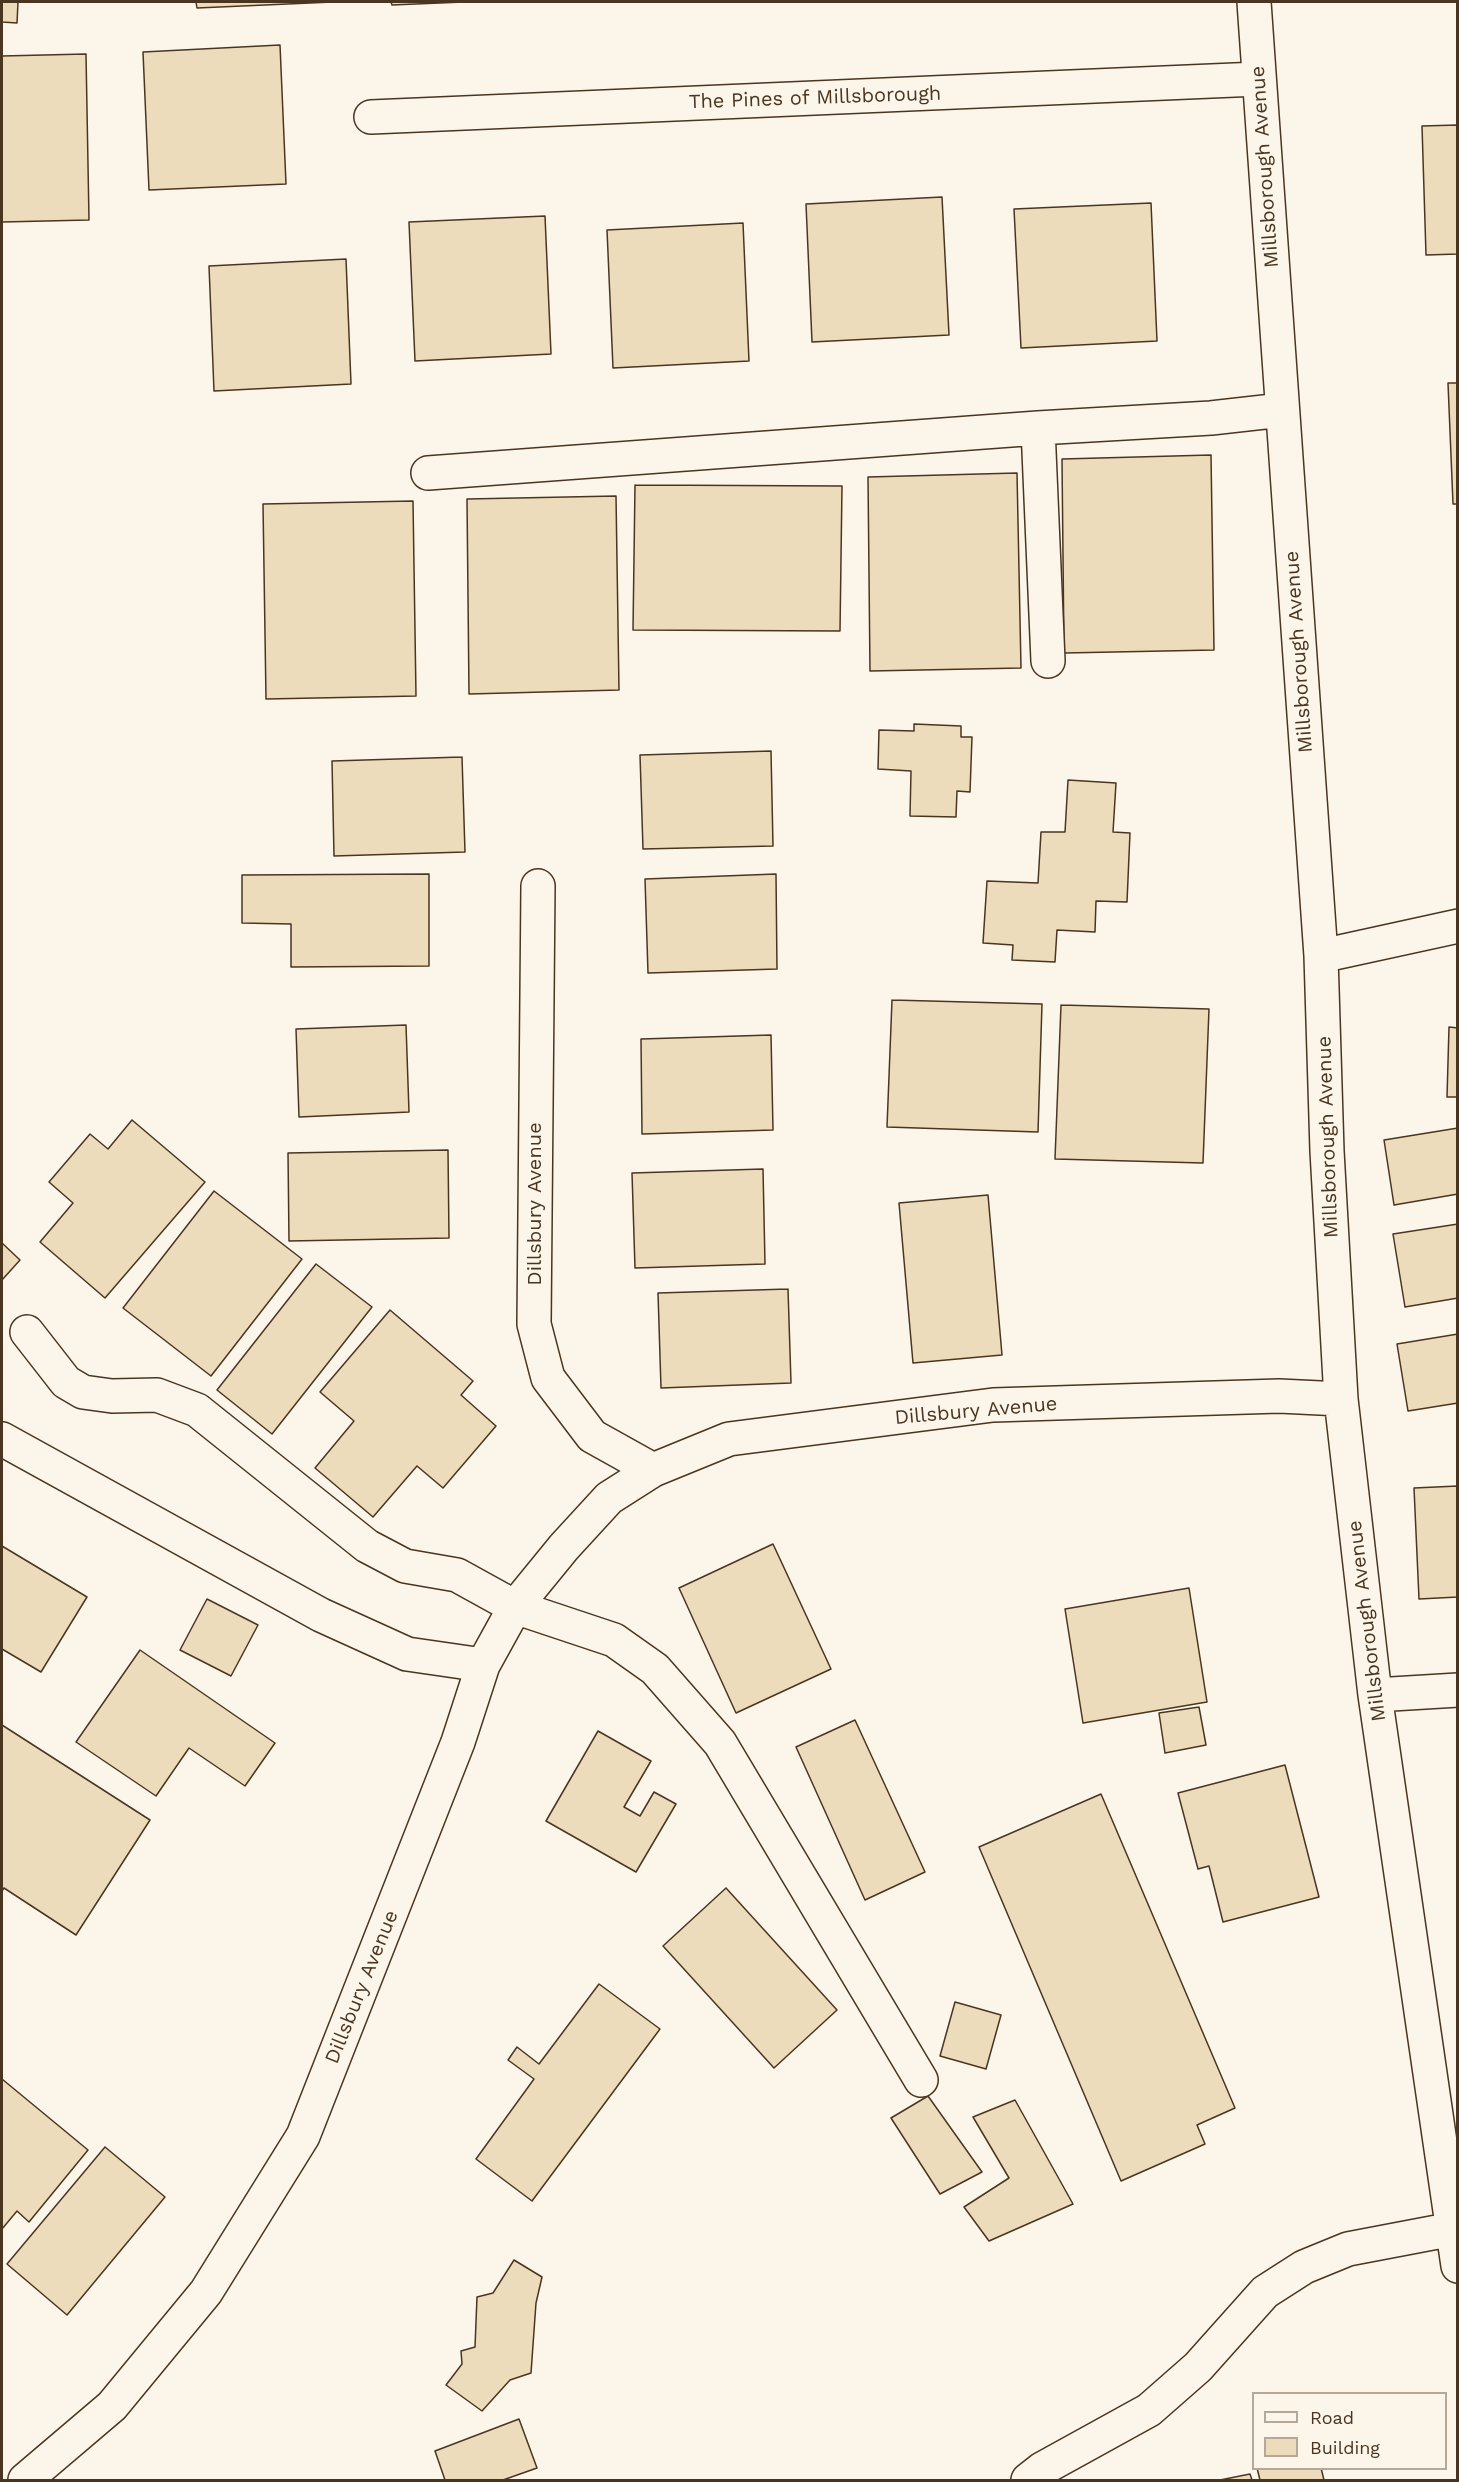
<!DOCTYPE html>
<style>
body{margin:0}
#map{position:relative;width:1459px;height:2482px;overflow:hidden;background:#fbf6e9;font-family:"Work Sans",sans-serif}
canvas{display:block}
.frame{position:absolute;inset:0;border:3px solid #4a3520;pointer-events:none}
.legend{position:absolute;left:1252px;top:2392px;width:195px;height:78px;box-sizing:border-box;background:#fbf6e9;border:2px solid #b4a999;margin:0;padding:8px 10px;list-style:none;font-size:18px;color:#4a3520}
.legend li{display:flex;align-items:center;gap:12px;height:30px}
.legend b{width:30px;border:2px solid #b4a999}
</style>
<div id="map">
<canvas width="1459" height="2482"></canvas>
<div class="frame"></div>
<ul class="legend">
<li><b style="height:8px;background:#fbf6e9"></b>Road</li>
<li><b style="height:16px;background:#ecdcbc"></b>Building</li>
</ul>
</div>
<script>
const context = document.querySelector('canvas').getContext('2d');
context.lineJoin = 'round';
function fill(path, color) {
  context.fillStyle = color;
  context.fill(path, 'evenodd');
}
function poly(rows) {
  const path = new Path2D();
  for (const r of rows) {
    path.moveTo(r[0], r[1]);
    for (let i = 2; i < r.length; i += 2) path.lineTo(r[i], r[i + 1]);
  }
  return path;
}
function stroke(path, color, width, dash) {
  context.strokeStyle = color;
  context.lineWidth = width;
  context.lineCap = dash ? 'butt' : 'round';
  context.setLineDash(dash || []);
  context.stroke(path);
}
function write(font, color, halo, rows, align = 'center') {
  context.font = font + ' "Work Sans",sans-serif';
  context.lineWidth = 4.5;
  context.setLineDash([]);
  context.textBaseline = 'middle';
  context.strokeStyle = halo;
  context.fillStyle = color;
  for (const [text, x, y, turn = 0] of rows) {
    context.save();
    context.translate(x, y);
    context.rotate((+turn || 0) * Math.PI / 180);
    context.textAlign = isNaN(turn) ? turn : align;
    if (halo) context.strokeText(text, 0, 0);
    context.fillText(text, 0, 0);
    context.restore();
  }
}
const building = poly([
 [2,2,18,2,17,23,2,22,2,2],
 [196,2,333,2,197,8,196,2],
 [391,2,464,2,392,5,391,2],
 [280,45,286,184,149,190,143,52,280,45],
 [86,54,89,220,2,222,2,56,86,54],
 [1458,125,1458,254,1426,255,1422,126,1458,125],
 [942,197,949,335,812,342,806,204,942,197],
 [1151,203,1157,341,1021,348,1014,209,1151,203],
 [545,216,551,354,415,361,409,222,545,216],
 [743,223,749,361,613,368,607,230,743,223],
 [346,259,351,384,214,391,209,266,346,259],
 [1448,383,1458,383,1458,504,1453,504,1448,383],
 [1211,455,1214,650,1064,653,1062,459,1211,455],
 [1017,473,1021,668,870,671,868,477,1017,473],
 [635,485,842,486,840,631,633,630,635,485],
 [616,496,619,690,469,694,467,499,616,496],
 [413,501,416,696,266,699,263,504,413,501],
 [914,724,961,726,961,737,972,737,970,792,957,791,956,817,910,816,911,771,878,769,879,730,914,731,914,724],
 [771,751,773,846,643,849,640,755,771,751],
 [462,757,465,852,334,856,332,761,462,757],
 [1068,780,1116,783,1113,832,1130,833,1127,902,1096,901,1095,932,1057,930,1055,962,1012,960,1013,945,983,943,987,881,1038,883,1041,832,1065,832,1068,780],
 [429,874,429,966,291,967,291,924,242,923,242,875,429,874],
 [776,874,777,969,648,973,645,879,776,874],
 [892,1000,1042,1004,1038,1132,887,1127,892,1000],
 [1061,1005,1209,1009,1203,1163,1055,1159,1061,1005],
 [406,1025,409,1112,299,1117,296,1029,406,1025],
 [1449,1027,1458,1028,1458,1097,1447,1097,1449,1027],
 [771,1035,773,1130,642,1134,641,1039,771,1035],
 [132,1120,205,1182,105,1298,40,1242,73,1203,49,1182,90,1134,108,1149,132,1120],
 [1458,1128,1458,1194,1394,1205,1384,1140,1458,1128],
 [448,1150,449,1238,289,1241,288,1153,448,1150],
 [763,1169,765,1264,635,1268,632,1173,763,1169],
 [214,1191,302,1259,211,1376,123,1308,214,1191],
 [988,1195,1002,1355,913,1363,899,1203,988,1195],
 [1458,1224,1458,1298,1405,1307,1393,1234,1458,1224],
 [2,1243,20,1260,2,1280,2,1243],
 [316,1264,372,1307,272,1434,217,1390,316,1264],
 [788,1289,791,1383,661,1388,658,1293,788,1289],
 [390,1310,473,1381,461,1395,496,1426,443,1488,417,1466,373,1517,315,1468,354,1421,320,1392,390,1310],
 [1458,1334,1458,1403,1408,1411,1397,1344,1458,1334],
 [1458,1486,1458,1597,1419,1599,1414,1488,1458,1486],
 [773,1544,831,1669,736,1713,679,1588,773,1544],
 [2,1546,87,1597,41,1672,2,1649,2,1546],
 [1189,1588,1207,1702,1083,1723,1065,1609,1189,1588],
 [207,1599,258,1625,231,1676,180,1650,207,1599],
 [140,1650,275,1743,245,1786,189,1748,156,1796,76,1742,140,1650],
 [1199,1707,1206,1745,1165,1753,1159,1713,1199,1707],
 [855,1720,925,1872,865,1900,796,1747,855,1720],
 [2,1725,150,1820,76,1935,4,1888,2,1891,2,1725],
 [598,1731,651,1761,624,1807,640,1816,654,1792,676,1804,636,1872,546,1821,598,1731],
 [1285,1765,1319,1897,1223,1922,1209,1866,1198,1869,1178,1793,1285,1765],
 [1101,1794,1235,2108,1197,2125,1205,2144,1121,2181,979,1847,1101,1794],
 [726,1888,837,2010,774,2068,663,1946,726,1888],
 [599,1984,660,2029,532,2201,476,2159,534,2079,508,2060,517,2047,539,2064,599,1984],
 [955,2002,1001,2015,986,2069,940,2056,955,2002],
 [2,2079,88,2150,29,2222,17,2211,2,2229,2,2079],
 [928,2096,982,2172,940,2194,891,2118,928,2096],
 [1015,2100,1073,2204,989,2241,964,2207,1009,2178,973,2117,1015,2100],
 [105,2147,165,2197,67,2315,7,2264,105,2147],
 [514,2260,542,2277,536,2303,531,2373,510,2380,482,2411,446,2385,462,2364,461,2351,475,2347,477,2297,493,2293,514,2260],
 [519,2419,537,2468,503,2480,445,2480,435,2451,519,2419],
 [1257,2468,1321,2468,1324,2480,1260,2480,1257,2468],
 [1250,2474,1252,2480,1220,2480,1250,2474]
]);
const street = poly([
 [1254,2,1321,956,1327,1151,1341,1399,1375,1695,1458,2266],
 [371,117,1258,79],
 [1038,428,1048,661],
 [428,473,1038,428,1211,418,1282,410],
 [538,886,534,1324,548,1378,592,1436,653,1470],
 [1321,956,1458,926],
 [27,1332,66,1382,83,1392,112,1396,157,1395,197,1410,367,1546,405,1566,457,1575,515,1607,614,1640,655,1669,720,1743,921,2080],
 [2,1439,321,1615,407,1654,483,1665],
 [1375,1695,1458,1690],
 [25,2480,112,2406,206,2292,303,2136,458,1742,483,1665,515,1607,564,1547,609,1498,653,1470,729,1439,993,1405,1279,1396,1341,1399],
 [1028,2480,1042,2469,1149,2410,1198,2367,1265,2292,1304,2267,1348,2249,1453,2229]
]);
const streetNames = [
 ["The Pines of Millsborough",815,98,-2],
 ["Millsborough Avenue",1265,167,-94],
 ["Millsborough Avenue",1299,652,-94],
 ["Millsborough Avenue",1328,1137,-92],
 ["Dillsbury Avenue",535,1204,-90],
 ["Dillsbury Avenue",976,1411,-5],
 ["Millsborough Avenue",1367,1621,-97],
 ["Dillsbury Avenue",362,1987,-68]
];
fill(building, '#ecdcbc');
stroke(building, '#4a3520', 1.5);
stroke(street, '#4a3520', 36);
stroke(street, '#fbf6e9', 33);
write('20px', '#4a3520', '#fbf6e9', streetNames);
</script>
